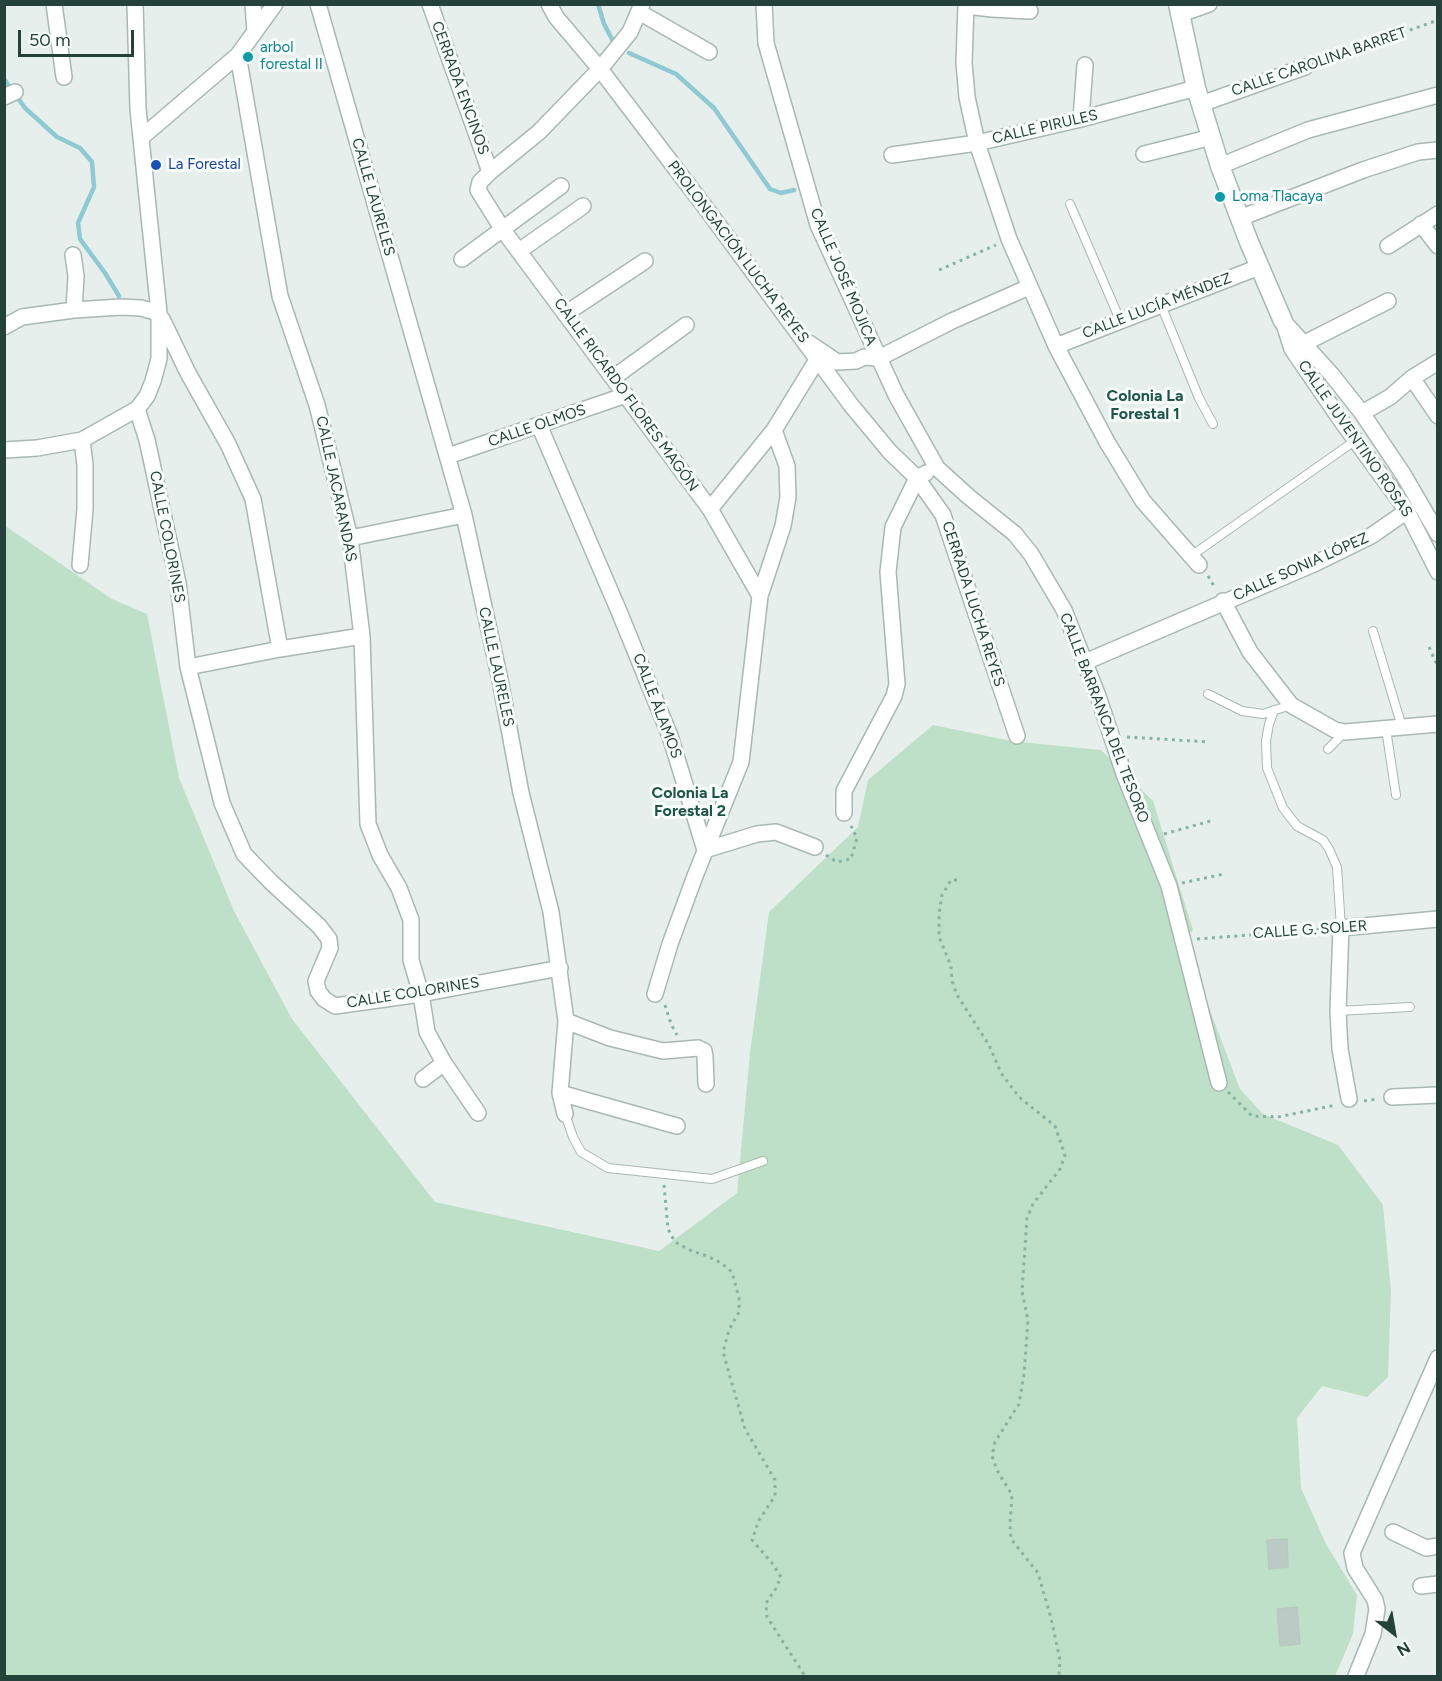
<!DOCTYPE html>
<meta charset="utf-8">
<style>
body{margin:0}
#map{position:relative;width:1442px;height:1681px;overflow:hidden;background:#e6efeb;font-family:Figtree,sans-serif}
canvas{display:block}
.frame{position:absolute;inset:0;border:6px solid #24423a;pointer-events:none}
.north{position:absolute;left:1364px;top:1603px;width:60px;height:60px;-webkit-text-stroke:4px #f7fbf9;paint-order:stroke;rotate:149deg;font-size:16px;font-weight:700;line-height:24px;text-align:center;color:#24423a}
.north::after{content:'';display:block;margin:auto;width:21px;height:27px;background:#24423a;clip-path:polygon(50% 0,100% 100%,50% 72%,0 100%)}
.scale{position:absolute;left:18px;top:30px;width:116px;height:27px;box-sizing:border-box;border:3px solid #24423a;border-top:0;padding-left:8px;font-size:18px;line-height:21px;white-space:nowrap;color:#24423a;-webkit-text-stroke:4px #f7fbf9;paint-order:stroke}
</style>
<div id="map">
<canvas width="1442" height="1681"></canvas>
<div class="frame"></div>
<div class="north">N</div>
<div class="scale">50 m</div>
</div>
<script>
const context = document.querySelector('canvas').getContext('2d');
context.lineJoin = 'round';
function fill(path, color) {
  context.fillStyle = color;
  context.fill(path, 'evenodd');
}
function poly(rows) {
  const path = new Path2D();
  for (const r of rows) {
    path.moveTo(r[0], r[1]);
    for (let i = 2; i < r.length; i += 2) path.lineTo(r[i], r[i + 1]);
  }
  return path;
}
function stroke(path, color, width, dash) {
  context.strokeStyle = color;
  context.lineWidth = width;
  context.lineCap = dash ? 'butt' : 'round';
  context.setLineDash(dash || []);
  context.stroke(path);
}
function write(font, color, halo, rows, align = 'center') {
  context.font = font + ' Figtree,sans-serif';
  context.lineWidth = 6;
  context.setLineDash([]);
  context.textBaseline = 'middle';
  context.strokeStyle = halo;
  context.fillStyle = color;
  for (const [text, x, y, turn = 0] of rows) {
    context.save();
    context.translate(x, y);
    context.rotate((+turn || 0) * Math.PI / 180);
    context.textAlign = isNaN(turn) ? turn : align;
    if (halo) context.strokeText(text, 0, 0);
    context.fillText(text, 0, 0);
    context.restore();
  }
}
const green = poly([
 [4,525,112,599,147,614,179,778,234,911,292,1019,435,1202,659,1251,737,1193,750,1053,769,912,858,827,868,780,933,725,1011,741,1101,750,1153,801,1193,930,1183,940,1240,1089,1263,1114,1338,1145,1383,1205,1391,1292,1388,1377,1367,1397,1322,1386,1297,1418,1301,1488,1326,1544,1357,1595,1353,1634,1335,1676,5,1676]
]);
const stream = poly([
 [598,4,604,24,613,41],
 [629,53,676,74,714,108,770,189,781,193,794,190],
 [4,79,25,108,57,137,80,148,92,162,94,187,78,223,80,239,105,273,119,296]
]);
const building = poly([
 [1287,1539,1288,1567,1269,1569,1267,1540,1287,1539],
 [1297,1607,1300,1644,1280,1646,1277,1609,1297,1607]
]);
const path = poly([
 [1318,63,1438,20],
 [939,270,996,245],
 [1208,576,1215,588],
 [1429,647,1438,667],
 [1127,737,1209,742],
 [1164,834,1214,820],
 [826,855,837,862,851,859,857,838,851,826],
 [957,880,951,880,942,895,939,914,939,937,951,966,952,981,957,995,989,1045,1001,1073,1019,1097,1055,1126,1065,1155,1060,1169,1033,1204,1027,1218,1022,1291,1028,1321,1024,1374,1019,1404,995,1442,992,1456,997,1470,1012,1495,1010,1524,1011,1539,1038,1573,1051,1618,1060,1660,1059,1676],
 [1182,883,1224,874],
 [1197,939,1328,929],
 [665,1005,671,1024,677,1035],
 [1228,1092,1252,1116,1278,1117,1336,1105],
 [1364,1101,1378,1099],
 [664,1185,668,1229,675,1242,692,1251,707,1256,721,1263,732,1272,739,1298,739,1312,729,1330,723,1352,745,1429,775,1480,775,1496,759,1520,752,1540,772,1563,781,1577,775,1590,766,1603,767,1617,805,1676]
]);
const lane = poly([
 [1070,204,1120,320],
 [1161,305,1199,398,1213,424],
 [1191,556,1356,440],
 [1373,631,1402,727],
 [1208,694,1242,711,1263,714,1291,705],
 [1274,710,1269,724,1266,741,1267,768,1283,808,1297,826,1323,840,1329,849,1337,867,1341,928],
 [1386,729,1396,795],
 [1328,749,1345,732],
 [1338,1011,1410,1007],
 [565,1114,573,1137,581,1152,608,1168,712,1179,763,1161]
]);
const street = poly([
 [54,4,64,77],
 [253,4,255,32],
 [318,4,464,515,500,680,521,793,551,912,566,1021,560,1093,565,1114],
 [430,4,490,172],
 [549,4,556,17,600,69,708,211,851,405,890,452,917,478,926,473],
 [642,4,630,32,600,69,539,132,490,172,480,182,478,190,503,230,710,509,760,596],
 [764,4,766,43,818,225,896,395,937,468,969,497,1015,534,1031,554,1064,610,1098,696,1124,774,1169,886,1219,1083],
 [966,4,964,63,967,97,977,143,1009,239,1056,346,1107,442,1143,501,1199,565],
 [966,6,992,9,1030,11],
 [639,12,709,52],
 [1181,14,1209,4],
 [238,55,280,296,317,405,350,538,362,636,368,824,380,855,399,888,411,920,411,960,421,994,427,1032,444,1063,478,1113],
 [4,97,15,92],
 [1201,104,1305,67],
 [1081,119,1085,65],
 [142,137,238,55,275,4],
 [1144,154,1212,137],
 [892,155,977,143,1081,119,1196,88],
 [1220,166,1308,130,1438,95],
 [1240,218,1363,170,1418,152,1438,150],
 [1421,224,1438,246],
 [1388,246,1438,214],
 [519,251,583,206],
 [73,255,76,276,74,310],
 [462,259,561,186],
 [565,314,645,261],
 [162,319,188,373,228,444,253,499,280,649],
 [1283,321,1292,349,1340,419,1407,511,1438,572],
 [1285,323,1332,375,1362,413,1403,474,1438,534],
 [4,327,22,317,74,310,121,307,141,308,159,313],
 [809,343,837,362,856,361,864,357,879,358,952,321,1029,287],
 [1056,346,1259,267],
 [1297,347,1388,301],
 [613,378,686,325],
 [1412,378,1438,416],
 [137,409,147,440,178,583,188,667,222,803,244,854,271,882,319,926,329,939,330,948,316,981,318,991,324,999,335,1006,421,994,560,968],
 [1362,413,1390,397,1412,378,1438,362],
 [539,425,618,609,670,736,705,850],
 [4,450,37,448,82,440,137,409,147,396,153,381,159,359,159,313,138,109,135,4],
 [448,456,626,395],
 [710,509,774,430,817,360],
 [350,538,464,515],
 [80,565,85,509,85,465,82,440],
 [1223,601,1250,652,1291,705,1335,730,1345,732,1438,724],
 [1085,662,1316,563,1371,536,1407,511],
 [188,667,280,649,362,636],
 [844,813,844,791,894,696,897,684,888,572,893,527,917,478,943,515,1017,736],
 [705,850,757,834,776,832,815,847],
 [655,994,670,944,695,876,741,762,760,596,783,526,788,497,787,466,774,430],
 [566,1021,610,1038,663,1051,698,1048,704,1051,705,1057,706,1084],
 [423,1079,444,1063],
 [560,1093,677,1126],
 [1392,1097,1438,1095],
 [1349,1099,1340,1049,1338,1011,1341,928,1438,919],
 [1393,1532,1426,1548,1438,1546],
 [1421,1586,1438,1584],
 [1356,1676,1373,1634,1377,1609,1375,1600,1355,1568,1352,1553,1438,1358]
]);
const secondary = poly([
 [1178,4,1196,88,1220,166,1249,242,1283,321]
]);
const markers = [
 [248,57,6,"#0f9aa8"],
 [156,165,6,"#1a4fb4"],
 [1220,197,6,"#0f9aa8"]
];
const cultureNames = [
 ["arbol",260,48],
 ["forestal II",260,65],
 ["Loma Tlacaya",1232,197]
];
const streetNames = [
 ["CALLE CAROLINA BARRET",1319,62,-19],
 ["CERRADA ENCINOS",460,88,70],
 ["CALLE PIRULES",1045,127,-13],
 ["CALLE LAURELES",373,197,74],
 ["PROLONGACIÓN LUCHA REYES",738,252,53],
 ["CALLE JOSÉ MOJICA",843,277,67],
 ["CALLE LUCÍA MÉNDEZ",1157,306,-21],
 ["CALLE RICARDO FLORES MAGÓN",626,395,54],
 ["CALLE OLMOS",537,426,-19],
 ["CALLE JUVENTINO ROSAS",1355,439,55],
 ["CALLE JACARANDAS",336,489,78],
 ["CALLE COLORINES",167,537,79],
 ["CALLE SONIA LÓPEZ",1301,567,-24],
 ["CERRADA LUCHA REYES",973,604,72],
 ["CALLE LAURELES",496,667,78],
 ["CALLE ÁLAMOS",657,706,69],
 ["CALLE BARRANCA DEL TESORO",1104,718,69],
 ["CALLE G. SOLER",1310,930,-4],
 ["CALLE COLORINES",413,993,-9]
];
const transitNames = [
 ["La Forestal",168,165]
];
const neighbourhoodNames = [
 ["Colonia La",1145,396],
 ["Forestal 1",1145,414],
 ["Colonia La",690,793],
 ["Forestal 2",690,811]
];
fill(green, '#bfe0c8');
stroke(stream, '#8ec9d4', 4.5);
fill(building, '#bbcac4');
stroke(building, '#b8c9c2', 1.5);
stroke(lane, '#a8b8b2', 10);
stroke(street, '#a8b8b2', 18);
stroke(secondary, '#a4bbb3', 21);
stroke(path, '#86b3a5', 3, [3, 4.5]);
stroke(lane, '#fff', 8);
stroke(street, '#fff', 15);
stroke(secondary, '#fff', 18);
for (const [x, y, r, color] of markers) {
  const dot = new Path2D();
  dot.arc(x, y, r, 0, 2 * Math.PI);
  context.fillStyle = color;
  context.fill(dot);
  stroke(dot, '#f7fbf9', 2);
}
write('15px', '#0d838f', '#f7fbf9', cultureNames, 'left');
write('15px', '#24423a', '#f7fbf9', streetNames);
write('15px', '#164399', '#f7fbf9', transitNames, 'left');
write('bold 16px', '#1f5548', '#f7fbf9', neighbourhoodNames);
</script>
